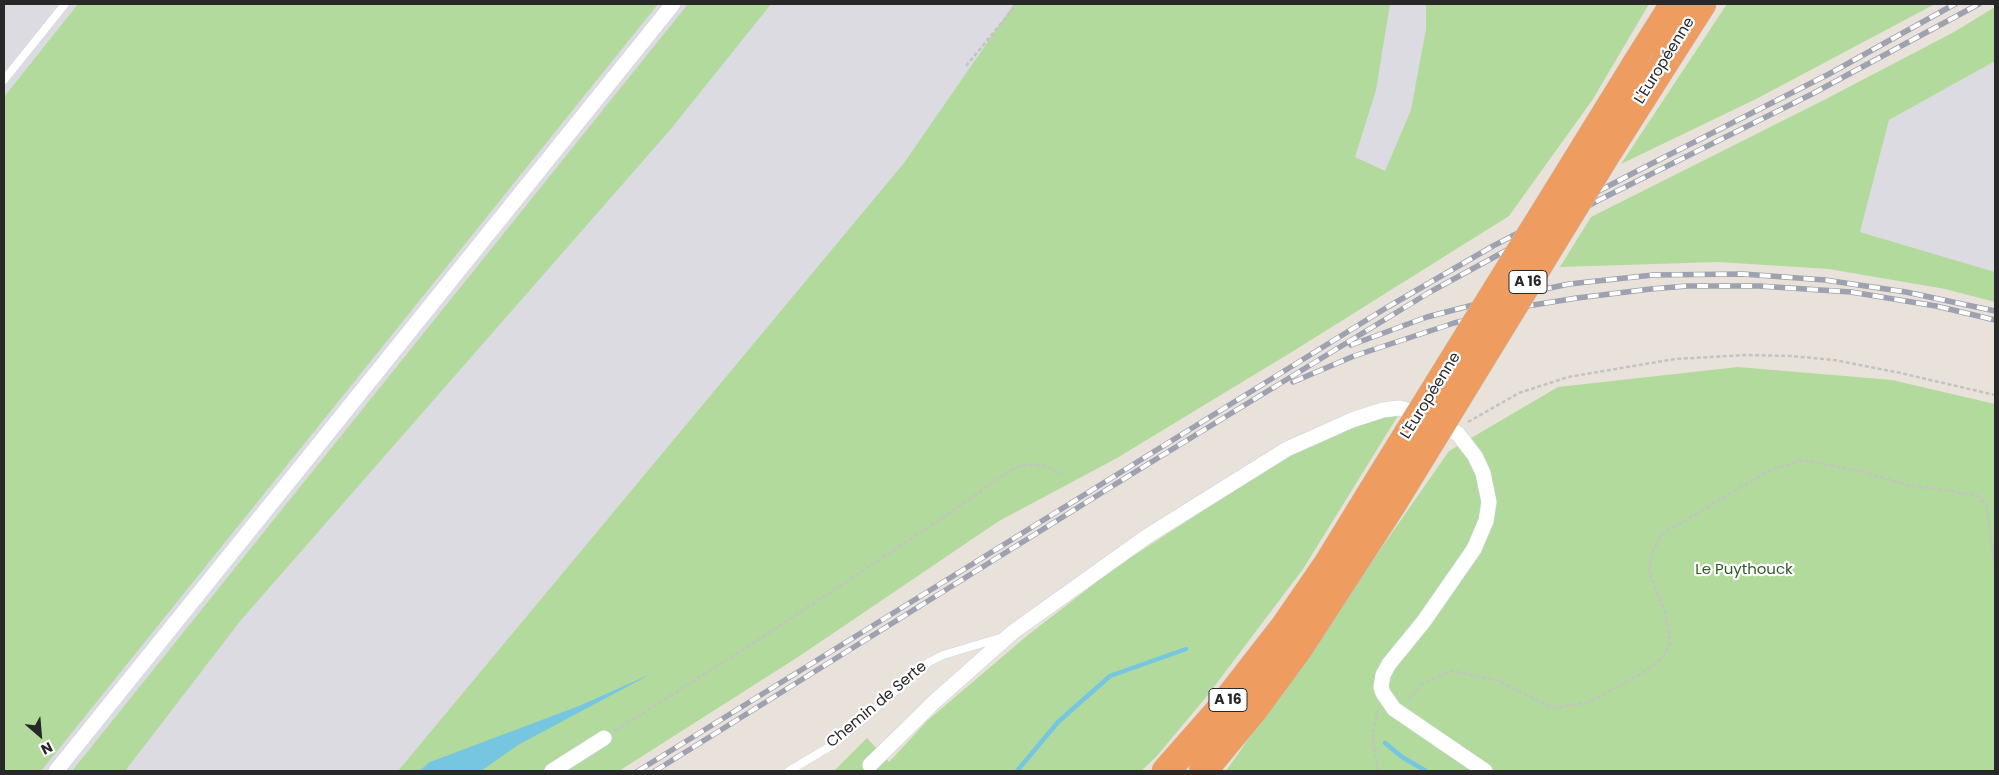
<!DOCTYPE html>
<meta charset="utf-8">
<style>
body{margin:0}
#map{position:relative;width:1999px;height:775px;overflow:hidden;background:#e9e2da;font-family:Poppins,sans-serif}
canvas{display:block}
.frame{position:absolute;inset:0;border:5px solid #282828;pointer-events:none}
.north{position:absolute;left:15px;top:710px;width:50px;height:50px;-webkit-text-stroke:4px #fff;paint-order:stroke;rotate:153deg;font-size:14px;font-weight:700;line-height:20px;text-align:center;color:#282828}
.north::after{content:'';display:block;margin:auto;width:18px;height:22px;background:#282828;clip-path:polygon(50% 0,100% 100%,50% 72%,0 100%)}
</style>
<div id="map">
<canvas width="1999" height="775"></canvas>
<div class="frame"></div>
<div class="north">N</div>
</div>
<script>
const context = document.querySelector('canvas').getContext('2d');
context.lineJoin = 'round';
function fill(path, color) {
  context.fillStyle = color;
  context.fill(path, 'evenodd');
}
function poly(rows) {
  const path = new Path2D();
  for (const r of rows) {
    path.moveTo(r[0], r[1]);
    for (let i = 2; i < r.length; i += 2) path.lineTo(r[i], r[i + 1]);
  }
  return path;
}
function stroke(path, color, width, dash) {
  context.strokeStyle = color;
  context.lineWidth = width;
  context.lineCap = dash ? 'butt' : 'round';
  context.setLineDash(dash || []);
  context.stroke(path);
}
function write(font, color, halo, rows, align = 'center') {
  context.font = font + ' Poppins,sans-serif';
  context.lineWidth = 4.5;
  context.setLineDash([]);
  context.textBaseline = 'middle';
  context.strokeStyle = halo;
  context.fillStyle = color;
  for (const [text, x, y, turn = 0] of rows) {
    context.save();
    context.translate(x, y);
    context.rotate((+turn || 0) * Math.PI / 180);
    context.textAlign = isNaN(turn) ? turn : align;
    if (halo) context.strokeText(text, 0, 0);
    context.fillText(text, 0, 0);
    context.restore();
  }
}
const industrial = poly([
 [4,4,1565,4,1564,126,511,771,4,771],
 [1995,61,1995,272,1860,232,1889,120]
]);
const green = poly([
 [78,4,658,4,41,771,4,771,4,97],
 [688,4,771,4,670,130,241,620,125,771,72,771],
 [1014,4,1390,4,1376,90,1355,157,1385,171,1411,110,1426,29,1426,4,1649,4,1593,99,1509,216,1295,350,1117,458,999,521,798,657,619,771,398,771,904,163],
 [1727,4,1935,4,1756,99,1621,164],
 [1995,7,1995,61,1889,120,1860,232,1995,272,1995,302,1945,289,1829,269,1718,262,1560,267,1591,217,1824,100,1954,32],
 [1738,367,1892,380,1995,404,1995,771,1226,771,1449,451,1558,387],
 [1399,414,1303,569,1207,696,1156,757,1141,771,834,771,867,738,889,762,928,720,1028,635,1116,567,1252,479,1302,433]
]);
const water = poly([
 [651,674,518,745,481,771,419,771,430,762,579,706]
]);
const stream = poly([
 [1385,743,1402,757,1426,771],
 [1017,771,1058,722,1110,676,1186,649]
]);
const path = poly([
 [966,66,1017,4],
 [1468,422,1519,393,1568,377,1675,359,1746,355,1791,356,1834,360,1896,372,1995,395],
 [1408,700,1424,682,1452,671,1497,680,1552,708,1591,702,1647,670,1663,657,1670,643,1665,613,1649,571,1652,553,1661,535,1768,471,1803,460,1864,472,1910,486,1946,490,1978,496,1987,506,1995,571],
 [615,731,767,634,944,517,1009,471,1023,465,1034,464,1048,467,1062,475],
 [1378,771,1372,735,1378,711]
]);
const service = poly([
 [4,80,65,4],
 [789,771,834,744,929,662,943,655,1000,638]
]);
const minor = poly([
 [870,765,934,702,1013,632,1146,537,1287,449,1352,420,1383,410,1399,408,1428,416,1458,434,1475,456,1483,473,1489,502,1486,521,1474,549,1424,621,1389,664,1383,675,1381,687,1383,693,1394,709,1485,771],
 [56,771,673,4],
 [552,771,604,738]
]);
const motorway = poly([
 [1665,62,1702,4],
 [1635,66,1674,4],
 [1166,771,1218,712,1285,626,1327,565,1373,490],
 [1203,771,1255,708,1299,648,1393,503]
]);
const rail = poly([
 [1351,345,1427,317,1496,299,1569,284,1653,275,1743,274,1825,280,1906,292,1995,311],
 [1293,382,1354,356,1454,323,1521,307,1577,298,1651,289,1687,286,1759,286,1851,292,1936,306,1995,320],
 [638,771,1386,308,1493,246,1643,168,1829,74,1955,4],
 [655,771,1135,472,1430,292,1599,200,1812,94,1979,4]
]);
const motorwayBridge = poly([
 [1373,490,1635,66],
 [1393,503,1606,155,1665,62]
]);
const shields = [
 [1528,282,38],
 [1228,700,38]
];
const shieldNames = [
 ["A 16",1528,282],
 ["A 16",1228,700]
];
const streetNames = [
 ["L'Européenne",1665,61,-58],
 ["L'Européenne",1431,396,-58],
 ["Chemin de Serte",877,705,-40]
];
const parkNames = [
 ["Le Puythouck",1744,570]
];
fill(industrial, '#dcdbe2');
fill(green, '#b2da9c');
fill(water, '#76c6e2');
stroke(stream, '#76c6e2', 4.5);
stroke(service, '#d0d3df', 9);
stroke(minor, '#d0d3df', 16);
stroke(motorway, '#c3c3c3', 29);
stroke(path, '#c3c3c3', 2.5, [4, 2.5]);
stroke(service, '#fff', 8);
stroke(minor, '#fff', 15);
stroke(motorway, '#ee9c60', 28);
stroke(rail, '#9ea1b0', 5.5);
stroke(rail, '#fff', 4, [11]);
stroke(motorwayBridge, '#c3c3c3', 29, []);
stroke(motorwayBridge, '#ee9c60', 28);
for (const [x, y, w] of shields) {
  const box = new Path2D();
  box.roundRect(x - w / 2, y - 11.5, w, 23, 4);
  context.fillStyle = '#fff';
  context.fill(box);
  stroke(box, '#282828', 1);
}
write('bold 14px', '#282828', null, shieldNames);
write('15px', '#282828', '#fff', streetNames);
write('15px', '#2d5c20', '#fff', parkNames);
</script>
